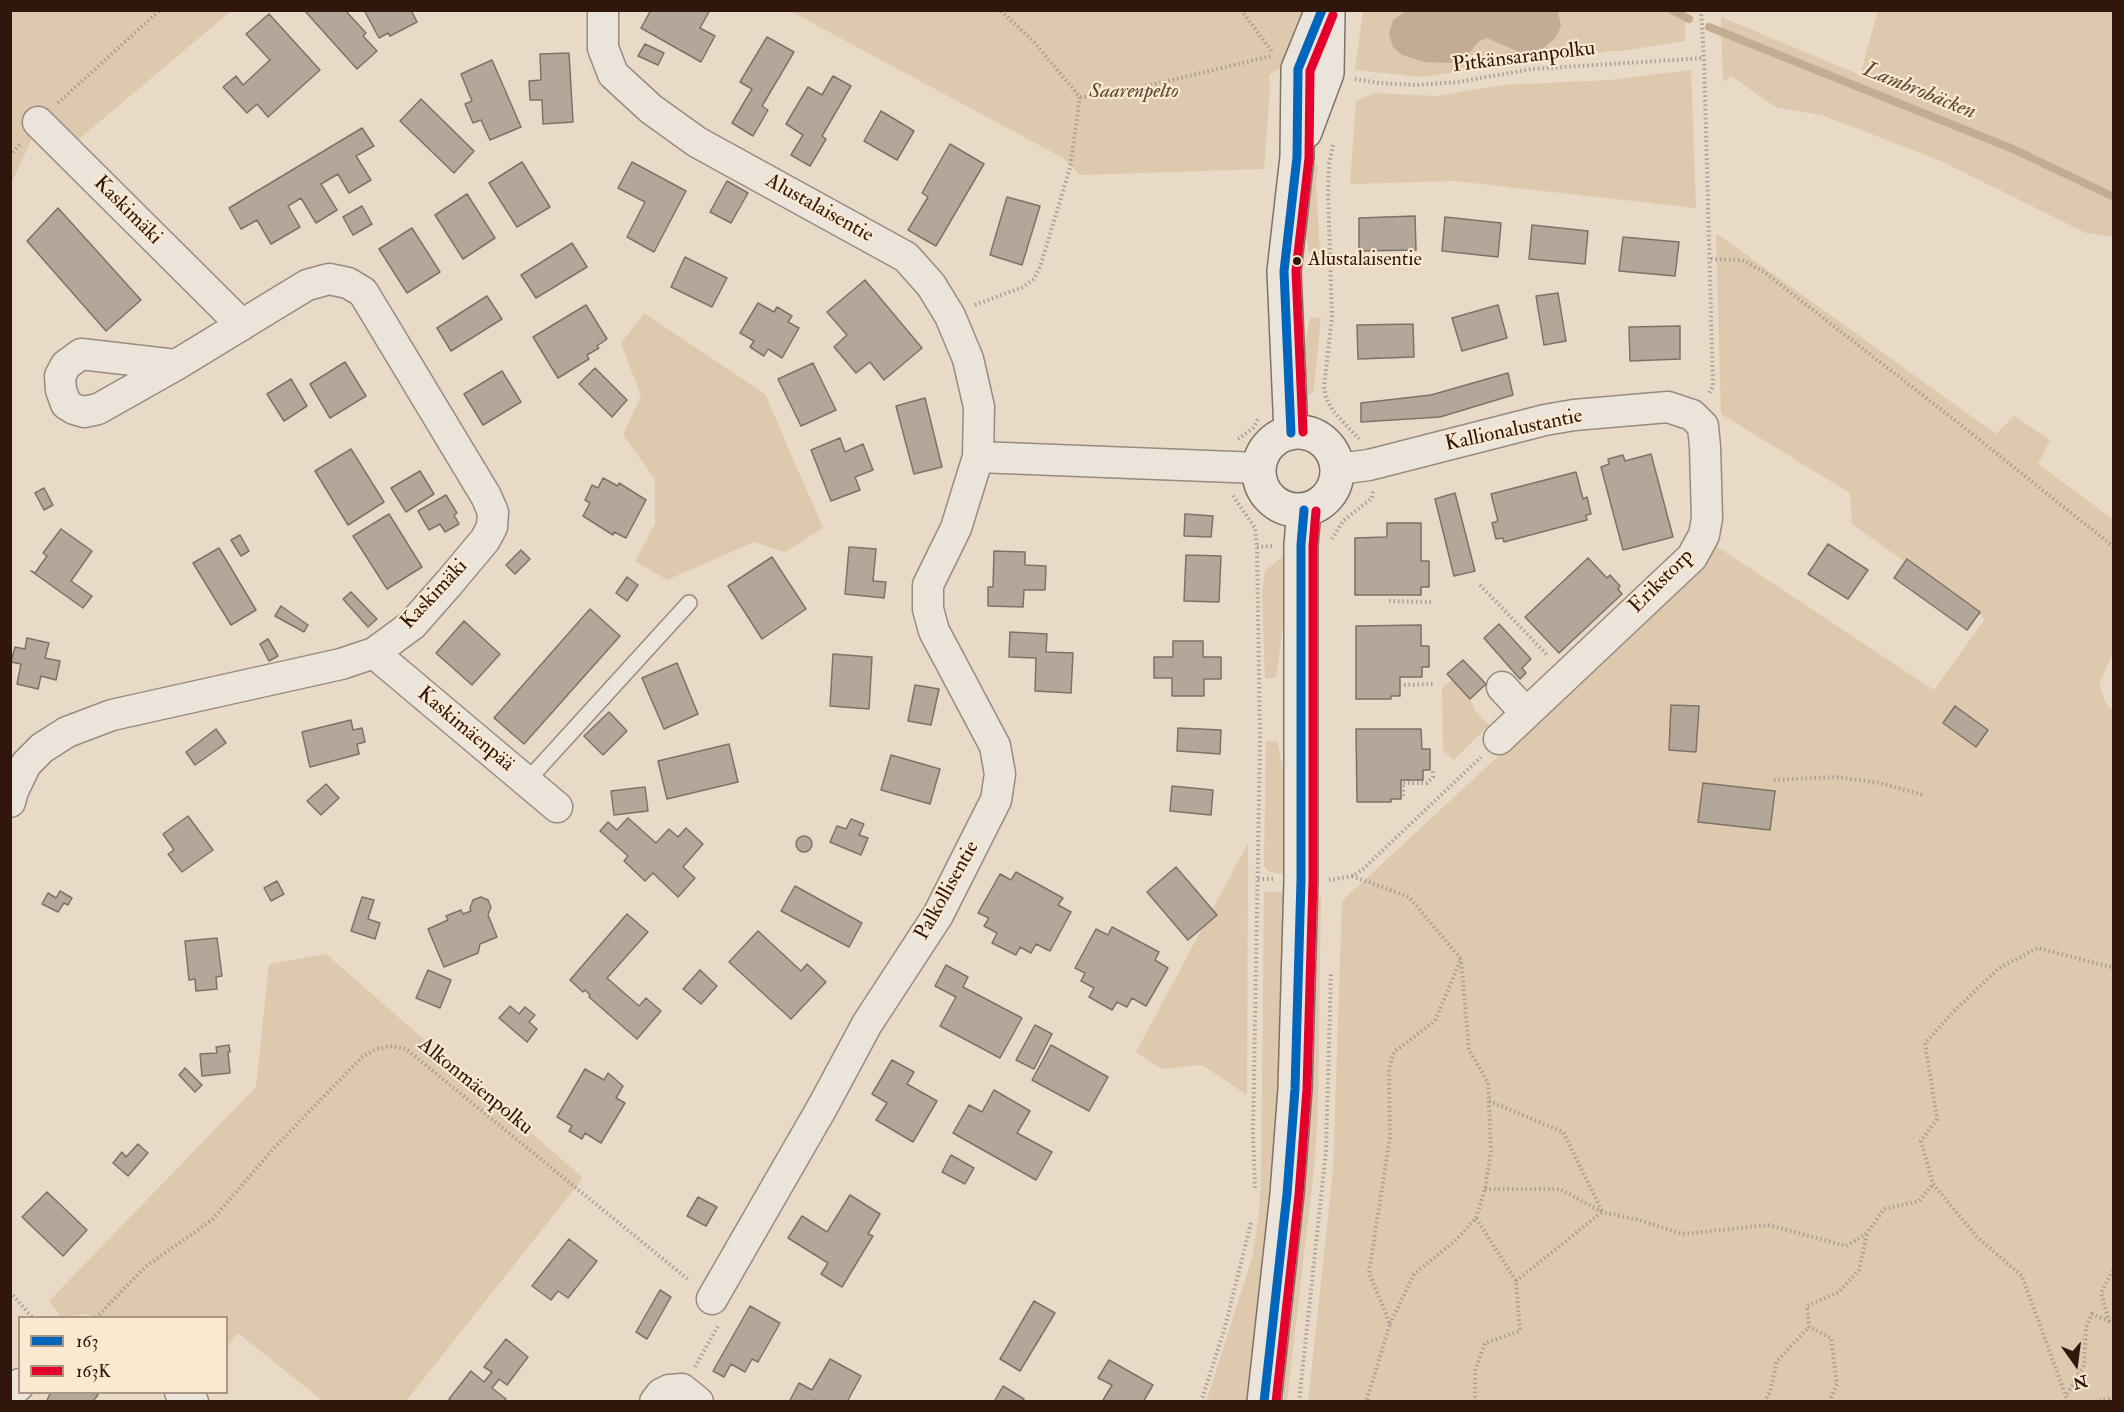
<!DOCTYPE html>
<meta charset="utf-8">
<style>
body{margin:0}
#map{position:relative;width:2124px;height:1412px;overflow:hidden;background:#e8dac6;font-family:"IM FELL Double Pica",serif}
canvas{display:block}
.frame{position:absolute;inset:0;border:12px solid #31160c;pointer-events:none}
.legend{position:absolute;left:18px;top:1316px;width:210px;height:78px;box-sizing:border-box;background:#fae8d0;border:2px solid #aa9482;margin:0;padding:8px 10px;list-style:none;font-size:18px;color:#31160c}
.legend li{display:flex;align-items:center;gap:12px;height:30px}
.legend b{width:30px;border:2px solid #aa9482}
.north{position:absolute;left:2046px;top:1334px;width:60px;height:60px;-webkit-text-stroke:4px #fae8d0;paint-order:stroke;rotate:166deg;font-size:16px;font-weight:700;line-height:24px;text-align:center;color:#31160c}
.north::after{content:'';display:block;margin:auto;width:21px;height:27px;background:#31160c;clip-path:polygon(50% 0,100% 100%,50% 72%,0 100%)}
</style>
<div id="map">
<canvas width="2124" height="1412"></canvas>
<div class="frame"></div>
<ul class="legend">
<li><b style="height:8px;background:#0065bd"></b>163</li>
<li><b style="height:8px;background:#e4002b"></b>163K</li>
</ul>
<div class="north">N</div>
</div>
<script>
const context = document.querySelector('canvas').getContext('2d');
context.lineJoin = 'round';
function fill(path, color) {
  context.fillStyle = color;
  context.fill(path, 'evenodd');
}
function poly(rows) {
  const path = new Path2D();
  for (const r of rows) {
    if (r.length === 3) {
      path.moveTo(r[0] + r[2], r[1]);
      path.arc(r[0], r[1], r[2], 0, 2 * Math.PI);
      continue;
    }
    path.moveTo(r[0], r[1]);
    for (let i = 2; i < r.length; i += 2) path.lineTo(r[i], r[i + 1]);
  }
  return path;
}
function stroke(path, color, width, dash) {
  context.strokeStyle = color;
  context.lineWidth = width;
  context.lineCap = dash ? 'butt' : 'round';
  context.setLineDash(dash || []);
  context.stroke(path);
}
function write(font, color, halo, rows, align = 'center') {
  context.font = font + ' "IM FELL Double Pica",serif';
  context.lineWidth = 4.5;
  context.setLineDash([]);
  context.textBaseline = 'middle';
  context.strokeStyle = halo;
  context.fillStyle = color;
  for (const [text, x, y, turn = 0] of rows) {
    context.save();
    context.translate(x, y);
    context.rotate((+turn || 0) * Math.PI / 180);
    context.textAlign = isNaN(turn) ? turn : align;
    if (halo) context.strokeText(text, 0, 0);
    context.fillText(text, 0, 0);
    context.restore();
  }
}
const green = poly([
 [1878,10,2113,11,2113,237,2086,233,1941,161,1822,115,1777,108,1731,76,1723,82,1721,17,1860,75],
 [10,11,231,11,72,145,33,136,11,184],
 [790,11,1307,11,1293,60,1269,75,1270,88,1264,169,1080,175,1063,158],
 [1363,11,1685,11,1685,41,1621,51,1611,51,1501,65,1423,77,1355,70],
 [1691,70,1696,208,1454,181,1350,184,1356,101,1375,93,1436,96,1503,85,1609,80],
 [1311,164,1318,165,1316,184,1320,254,1309,254,1305,226],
 [1716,233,1996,434,2014,416,2050,440,2038,464,2113,519,2113,652,2099,685,2108,708,2114,709,2113,1401,1308,1402,1333,1171,1342,901,1507,748,1713,544,1934,690,1985,619,1852,524,1850,493,1721,414],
 [644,313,765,394,823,528,785,552,754,542,667,580,635,561,655,524,655,479,623,435,641,396,621,343],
 [1321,317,1314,388,1313,393,1306,395,1304,386,1302,357,1310,318],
 [1283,556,1285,561,1285,611,1276,678,1265,678,1262,594,1264,577,1265,571],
 [1452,680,1470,699,1475,711,1489,725,1454,760,1443,750,1442,688],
 [1266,741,1277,741,1287,787,1286,874,1269,872,1264,866],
 [1248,843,1247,1095,1202,1065,1162,1069,1136,1052],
 [1264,892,1286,892,1276,1179,1249,1401,1206,1402,1252,1258,1259,1215,1261,1180],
 [1312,897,1321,897,1318,1101,1315,1160,1287,1401,1277,1402],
 [326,954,583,1178,406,1401,323,1401,238,1333,227,1347,226,1318,97,1318,87,1314,61,1317,49,1301,256,1087,269,964]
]);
const water = poly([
 [1406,11,1556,11,1558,12,1561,26,1555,38,1544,48,1524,54,1487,38,1478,42,1466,57,1452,63,1424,62,1402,55,1393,47,1389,34,1393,20]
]);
const stream = poly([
 [1672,10,1689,19],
 [1709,27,2013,149,2114,197]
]);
const building = poly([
 [304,10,345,10,366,33,363,36,377,51,357,69,304,10],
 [364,10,411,10,417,22,390,36,388,33,379,38,364,10],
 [651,10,710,10,700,28,715,36,701,62,641,28,651,10],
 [269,14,320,70,268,117,257,104,247,113,223,87,236,76,243,85,270,60,246,34,269,14],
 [767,37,794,52,762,106,768,110,753,136,732,123,752,89,740,82,767,37],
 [645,44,664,53,658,65,638,56,645,44],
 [569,53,573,122,543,124,542,100,530,100,529,81,541,80,540,54,569,53],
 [492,60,521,127,490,140,481,120,473,123,465,104,472,101,461,74,492,60],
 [833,76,851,86,822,136,826,139,810,166,791,155,803,135,786,124,808,87,822,95,833,76],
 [421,99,474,151,454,173,400,121,421,99],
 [881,111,914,131,897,160,864,141,881,111],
 [362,128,374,146,356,156,371,180,349,193,338,174,321,184,337,210,316,223,301,198,288,206,300,227,271,244,257,220,241,229,229,208,362,128],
 [950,144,984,164,936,246,908,230,928,197,922,193,950,144],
 [522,162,550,207,517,227,489,183,522,162],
 [632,162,686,191,654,252,627,237,645,202,618,188,632,162],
 [727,181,748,193,731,223,710,212,727,181],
 [467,194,495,238,463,259,435,215,467,194],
 [1007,197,1040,206,1022,265,990,255,1007,197],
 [362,206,372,224,353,235,343,217,362,206],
 [58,208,141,300,106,331,27,241,58,208],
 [1415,216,1416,250,1359,251,1359,218,1415,216],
 [1445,217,1501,223,1498,257,1442,251,1445,217],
 [1532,225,1588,231,1585,264,1529,259,1532,225],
 [412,228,440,272,407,293,379,249,412,228],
 [1623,237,1679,242,1675,276,1619,271,1623,237],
 [572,243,587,267,536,298,521,275,572,243],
 [685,257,727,278,712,307,671,287,685,257],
 [865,280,922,348,884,380,870,362,856,373,834,347,847,335,827,312,865,280],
 [1558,293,1566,341,1544,345,1536,296,1558,293],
 [487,296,502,319,451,351,437,328,487,296],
 [758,303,774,312,777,307,792,316,788,322,799,328,782,358,768,349,764,356,750,347,754,341,740,333,758,303],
 [586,305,607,339,597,346,599,348,587,355,589,359,558,378,533,337,586,305],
 [1498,305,1507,338,1462,351,1452,318,1498,305],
 [1413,324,1414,357,1358,359,1357,325,1413,324],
 [1680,326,1680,359,1630,361,1629,327,1680,326],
 [345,362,366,396,330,418,310,384,345,362],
 [813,363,836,410,801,426,778,379,813,363],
 [595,368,627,400,612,417,579,384,595,368],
 [502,371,521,402,483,425,464,394,502,371],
 [1508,373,1513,395,1440,417,1361,422,1361,403,1431,395,1508,373],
 [291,379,307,406,284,421,267,394,291,379],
 [925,398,942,467,914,474,896,406,925,398],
 [840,438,845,452,863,444,873,470,855,477,860,490,831,501,811,450,840,438],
 [351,449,384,502,348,525,315,471,351,449],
 [1651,454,1673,537,1623,550,1601,467,1609,464,1608,459,1623,455,1625,461,1651,454],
 [420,471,434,494,406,512,391,488,420,471],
 [1576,472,1583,499,1587,497,1591,514,1586,515,1587,520,1504,542,1503,538,1496,539,1492,523,1498,521,1491,494,1576,472],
 [603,478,618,486,619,483,646,500,626,538,614,532,613,535,583,516,590,503,585,500,592,485,598,488,603,478],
 [44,488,53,505,44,510,35,493,44,488],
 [1455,493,1475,571,1454,576,1435,499,1455,493],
 [446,495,457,513,454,515,459,524,445,532,440,524,429,530,418,511,446,495],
 [389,514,422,567,387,589,353,536,389,514],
 [1185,514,1213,516,1211,537,1184,536,1185,514],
 [1387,523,1421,523,1421,561,1429,561,1429,587,1421,587,1421,595,1355,595,1355,538,1387,537,1387,523],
 [61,529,92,551,71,581,92,596,83,608,31,571,35,573,47,556,43,553,61,529],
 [240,535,249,551,241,556,231,540,240,535],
 [1828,544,1868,570,1848,599,1808,574,1828,544],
 [849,547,876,549,873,581,886,582,884,598,845,594,849,547],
 [219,548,256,610,231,625,193,563,219,548],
 [521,550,530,559,515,574,506,565,521,550],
 [994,551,1025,552,1025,565,1046,566,1045,590,1024,590,1023,607,988,606,988,587,993,587,994,551],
 [1186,555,1221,556,1219,602,1184,601,1186,555],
 [772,557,806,609,762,639,728,586,772,557],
 [1588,558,1607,578,1610,575,1620,586,1618,589,1622,594,1559,653,1525,617,1588,558],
 [1907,559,1980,612,1967,630,1894,578,1907,559],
 [627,577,638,585,627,601,616,593,627,577],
 [351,592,377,619,368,627,343,599,351,592],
 [281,606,308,625,304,632,275,616,281,606],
 [590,609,620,636,524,744,494,718,590,609],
 [464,621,500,654,472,685,436,653,464,621],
 [1499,624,1531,659,1522,668,1526,673,1520,679,1484,638,1499,624],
 [1421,625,1421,646,1429,646,1429,667,1422,667,1422,677,1400,677,1400,696,1391,696,1391,699,1356,699,1356,626,1421,625],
 [1010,632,1047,634,1046,652,1073,653,1071,693,1035,691,1036,658,1009,657,1010,632],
 [27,638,49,643,45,658,60,661,56,680,41,676,38,689,17,684,21,664,11,662,15,647,25,649,27,638],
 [268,639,278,656,269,661,260,644,268,639],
 [1173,641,1203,641,1203,657,1221,657,1221,679,1204,679,1204,696,1172,696,1172,678,1154,678,1154,657,1173,657,1173,641],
 [833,654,872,657,869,709,830,706,833,654],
 [1463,660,1486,684,1470,699,1447,674,1463,660],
 [677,663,698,714,664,729,642,678,677,663],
 [915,685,939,689,931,725,908,721,915,685],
 [1671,705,1699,706,1696,752,1669,750,1671,705],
 [1955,706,1988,730,1976,747,1943,723,1955,706],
 [609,712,627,731,603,755,584,736,609,712],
 [351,720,353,730,362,728,365,742,357,744,359,754,310,767,302,732,351,720],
 [1178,728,1221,730,1220,754,1177,751,1178,728],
 [216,729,226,743,195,765,186,752,216,729],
 [1356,729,1421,729,1422,749,1430,749,1430,770,1423,770,1423,780,1401,780,1401,799,1391,799,1391,802,1357,802,1356,729],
 [729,744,738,782,667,799,658,761,729,744],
 [891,755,940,769,930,804,881,790,891,755],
 [1703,783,1775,791,1770,830,1698,822,1703,783],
 [326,784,339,798,321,815,307,801,326,784],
 [1172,786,1213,790,1211,815,1170,811,1172,786],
 [645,787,648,811,614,815,611,791,645,787],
 [188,816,213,850,182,872,168,854,174,850,163,834,188,816],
 [628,818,656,843,669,829,678,837,686,828,703,844,683,867,695,878,678,897,653,873,645,881,624,861,628,856,600,831,608,822,617,830,628,818],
 [851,819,864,824,859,835,868,838,861,855,830,842,837,826,846,829,851,819],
 [804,844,8],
 [1176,867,1217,915,1188,940,1147,892,1176,867],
 [1016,872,1063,898,1058,905,1071,912,1050,951,1036,944,1031,953,1020,947,1016,955,992,943,997,933,984,926,989,918,978,913,1000,874,1011,880,1016,872],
 [277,881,284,894,271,901,264,888,277,881],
 [795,886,862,923,849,947,781,911,795,886],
 [60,891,72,898,68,905,64,903,58,912,42,904,48,893,56,898,60,891],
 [362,897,374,900,368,919,380,923,375,939,351,931,362,897],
 [481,897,488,900,491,907,488,915,497,937,480,944,478,953,444,967,428,929,448,920,446,916,461,910,463,914,471,911,470,908,473,900,481,897],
 [627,914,648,932,607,978,639,1006,646,998,661,1011,637,1039,589,997,590,995,585,990,583,992,570,980,627,914],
 [1112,927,1159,952,1155,960,1168,968,1146,1006,1132,998,1127,1007,1117,1002,1112,1010,1089,997,1094,988,1081,981,1085,973,1075,968,1096,929,1108,935,1112,927],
 [758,931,801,971,807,964,826,982,791,1019,729,962,758,931],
 [217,938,222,976,216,977,217,989,196,991,195,979,189,980,185,941,217,938],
 [946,965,968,977,963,987,1022,1018,1000,1058,940,1026,956,997,935,986,946,965],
 [428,970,451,980,440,1008,416,998,428,970],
 [700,970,717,986,701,1004,683,989,700,970],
 [510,1006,519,1014,525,1007,535,1015,529,1022,537,1029,527,1042,499,1018,510,1006],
 [1035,1025,1052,1034,1034,1069,1016,1060,1035,1025],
 [229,1045,230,1052,228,1052,230,1073,202,1076,200,1054,217,1053,216,1047,229,1045],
 [1051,1045,1108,1077,1089,1111,1032,1080,1051,1045],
 [892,1060,914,1072,907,1084,937,1101,913,1142,876,1120,887,1103,872,1094,892,1060],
 [185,1068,202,1085,195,1092,179,1075,185,1068],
 [585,1069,604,1080,608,1073,623,1086,616,1098,625,1103,601,1143,585,1133,582,1139,569,1131,572,1126,557,1117,585,1069],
 [994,1090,1030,1111,1017,1133,1052,1152,1036,1180,953,1133,969,1105,982,1112,994,1090],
 [138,1144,148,1153,128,1176,113,1163,122,1152,126,1157,138,1144],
 [951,1155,974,1168,965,1184,942,1172,951,1155],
 [47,1192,87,1230,63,1256,22,1217,47,1192],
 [850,1195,880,1214,868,1234,873,1236,842,1287,821,1274,828,1263,788,1238,802,1216,827,1232,850,1195],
 [698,1197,717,1207,706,1226,687,1216,698,1197],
 [569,1239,597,1261,568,1298,558,1291,551,1300,532,1286,569,1239],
 [660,1290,671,1297,647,1339,636,1332,660,1290],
 [1034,1301,1055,1313,1020,1371,1000,1359,1034,1301],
 [750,1306,780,1323,758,1362,752,1359,745,1372,731,1364,724,1377,713,1371,750,1306],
 [506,1339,528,1357,507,1385,499,1379,492,1388,506,1399,503,1402,453,1402,449,1399,471,1371,484,1382,492,1372,484,1367,506,1339],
 [830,1359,861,1376,847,1402,819,1402,815,1400,814,1402,789,1402,799,1383,812,1390,830,1359],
 [1109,1360,1153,1385,1143,1402,1102,1402,1112,1385,1098,1378,1109,1360],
 [1003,1386,1024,1399,1022,1402,994,1402,1003,1386],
 [51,1392,95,1392,98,1395,92,1402,46,1402,51,1392]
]);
const path = poly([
 [1241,10,1273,53],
 [1701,10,1704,58,1713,387,1708,395],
 [1355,79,1379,83,1416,85,1458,82,1532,69,1704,58],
 [1080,97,1105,96,1272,56],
 [58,103,160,10],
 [1333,145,1329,164,1328,193,1332,317,1324,387,1326,398,1333,411,1359,439],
 [10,156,21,143],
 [1711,259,1742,260,1764,272,1947,414,2114,547],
 [975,305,1023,287,1034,279,1040,267,1070,168,1080,97,1034,42,1000,10],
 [1238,439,1253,428,1259,417],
 [1233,496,1255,528,1257,547,1260,741,1253,1133,1255,1189],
 [1332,539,1343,521,1372,498,1373,491],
 [1257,547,1272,546],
 [1480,585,1548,656],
 [1389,601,1431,602],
 [1404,685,1433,684],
 [1774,780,1835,777,1880,783,1923,795],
 [1403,796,1403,783,1427,783,1433,777,1433,770],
 [1352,876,1409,897,1461,959,1435,1021,1394,1052,1389,1068,1390,1137,1369,1273,1390,1324,1366,1402],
 [1258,879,1273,879],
 [1329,880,1352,876,1362,870,1481,757],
 [1489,1101,1563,1132,1602,1211],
 [1485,1189,1560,1189,1602,1212,1639,1220,1683,1234,1768,1225,1846,1246,1867,1233,1884,1209,1919,1201,1933,1184],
 [1516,1281,1602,1212],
 [10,1292,33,1318],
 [96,1318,145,1267,212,1220,274,1148,362,1057,376,1049,392,1046,406,1049,690,1281],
 [1390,1324,1414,1274,1455,1241,1476,1218,1485,1189,1491,1151,1488,1082,1469,1050,1461,959],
 [695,1367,718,1326],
 [2067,1394,2084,1365,2086,1327,2092,1314,2109,1321,2101,1293,2114,1268],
 [1201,1402,1225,1327,1251,1223],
 [1299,1402,1326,1151,1331,972],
 [1475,1402,1475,1371,1485,1343,1520,1331,1516,1281,1476,1218],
 [1764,1402,1770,1392,1777,1361,1809,1327],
 [1829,1402,1837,1384,1831,1338,1809,1327,1807,1306,1839,1292,1859,1270,1867,1234],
 [2068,1402,2022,1276,1977,1237,1933,1184,1921,1141,1937,1119,1925,1043,1955,1010,1999,968,2038,948,2114,968],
 [2095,1402,2114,1397]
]);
const lane = poly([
 [526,782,689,603]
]);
const street = poly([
 [603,10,603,48,613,74,651,109,697,142,906,257,931,285,950,316,968,359,979,407,978,457,956,528,928,585,928,609,934,631,995,746,1000,774,996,800,938,915,867,1024,823,1106,712,1299],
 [38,122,242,325],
 [978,457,1259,468],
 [1338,469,1369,465,1545,420,1574,415,1668,407,1692,415,1703,426,1705,447,1707,518,1704,535,1692,557,1499,739],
 [374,653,557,807],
 [1502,687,1526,713],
 [10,802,13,791,26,764,42,748,67,732,112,715,341,664,374,653,412,625,449,583,485,540,492,527,493,512,486,496,363,292,348,283,329,279,307,285,176,365,98,409,84,412,74,409,66,404,61,390,60,376,66,365,81,354,176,365],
 [180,1392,193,1402],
 [10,1394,20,1384],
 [655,1402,661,1394,669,1390,682,1389,698,1402]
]);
const secondary = poly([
 [1305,132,1327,73,1328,14],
 [1298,471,39],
 [1291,433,1284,271,1297,157,1298,69,1322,10],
 [1264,1402,1287,1194,1295,1089,1301,880,1301,545,1304,510]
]);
const bus1 = poly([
 [1291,433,1284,271,1297,157,1298,69,1322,10],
 [1264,1402,1287,1194,1295,1089,1301,880,1301,545,1304,510]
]);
const bus2 = poly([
 [1303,432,1296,271,1309,158,1310,71,1333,15],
 [1276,1402,1299,1195,1307,1089,1313,880,1313,546,1316,511]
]);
const markers = [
 [1297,261,5,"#31160c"]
];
const busNames = [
 ["Alustalaisentie",1308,261]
];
const streetNames = [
 ["Pitkänsaranpolku",1524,58,-7],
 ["Alustalaisentie",819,209,29],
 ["Kaskimäki",127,211,45],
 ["Kallionalustantie",1514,431,-12],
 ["Erikstorp",1662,582,-45],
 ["Kaskimäki",435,595,-47],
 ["Kaskimäenpää",465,730,40],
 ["Palkollisentie",948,891,-61],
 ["Alkonmäenpolku",475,1087,39]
];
const parkNames = [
 ["Saarenpelto",1134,92]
];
const waterNames = [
 ["Lambrobäcken",1919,92,22]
];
fill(green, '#dec8ae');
fill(water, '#c4ac93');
stroke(stream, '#c4ac93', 8);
fill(building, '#b3a79a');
stroke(building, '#7d7266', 1.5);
stroke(lane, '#978b7f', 18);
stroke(street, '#978b7f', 33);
stroke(secondary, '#7d7266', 36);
stroke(path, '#a89f97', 4, [1.5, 3]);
stroke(lane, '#ebe4da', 15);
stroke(street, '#ebe4da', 30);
stroke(secondary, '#ebe4da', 33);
stroke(bus1, '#0065bd', 9);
stroke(bus2, '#e4002b', 9);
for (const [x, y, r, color] of markers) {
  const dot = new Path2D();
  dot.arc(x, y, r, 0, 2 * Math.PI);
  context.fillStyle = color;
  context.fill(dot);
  stroke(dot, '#fae8d0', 2);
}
write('20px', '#31160c', '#fae8d0', busNames, 'left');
write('21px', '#31160c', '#fae8d0', streetNames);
write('italic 21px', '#624737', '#fae8d0', parkNames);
write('italic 22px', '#654a39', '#fae8d0', waterNames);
</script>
